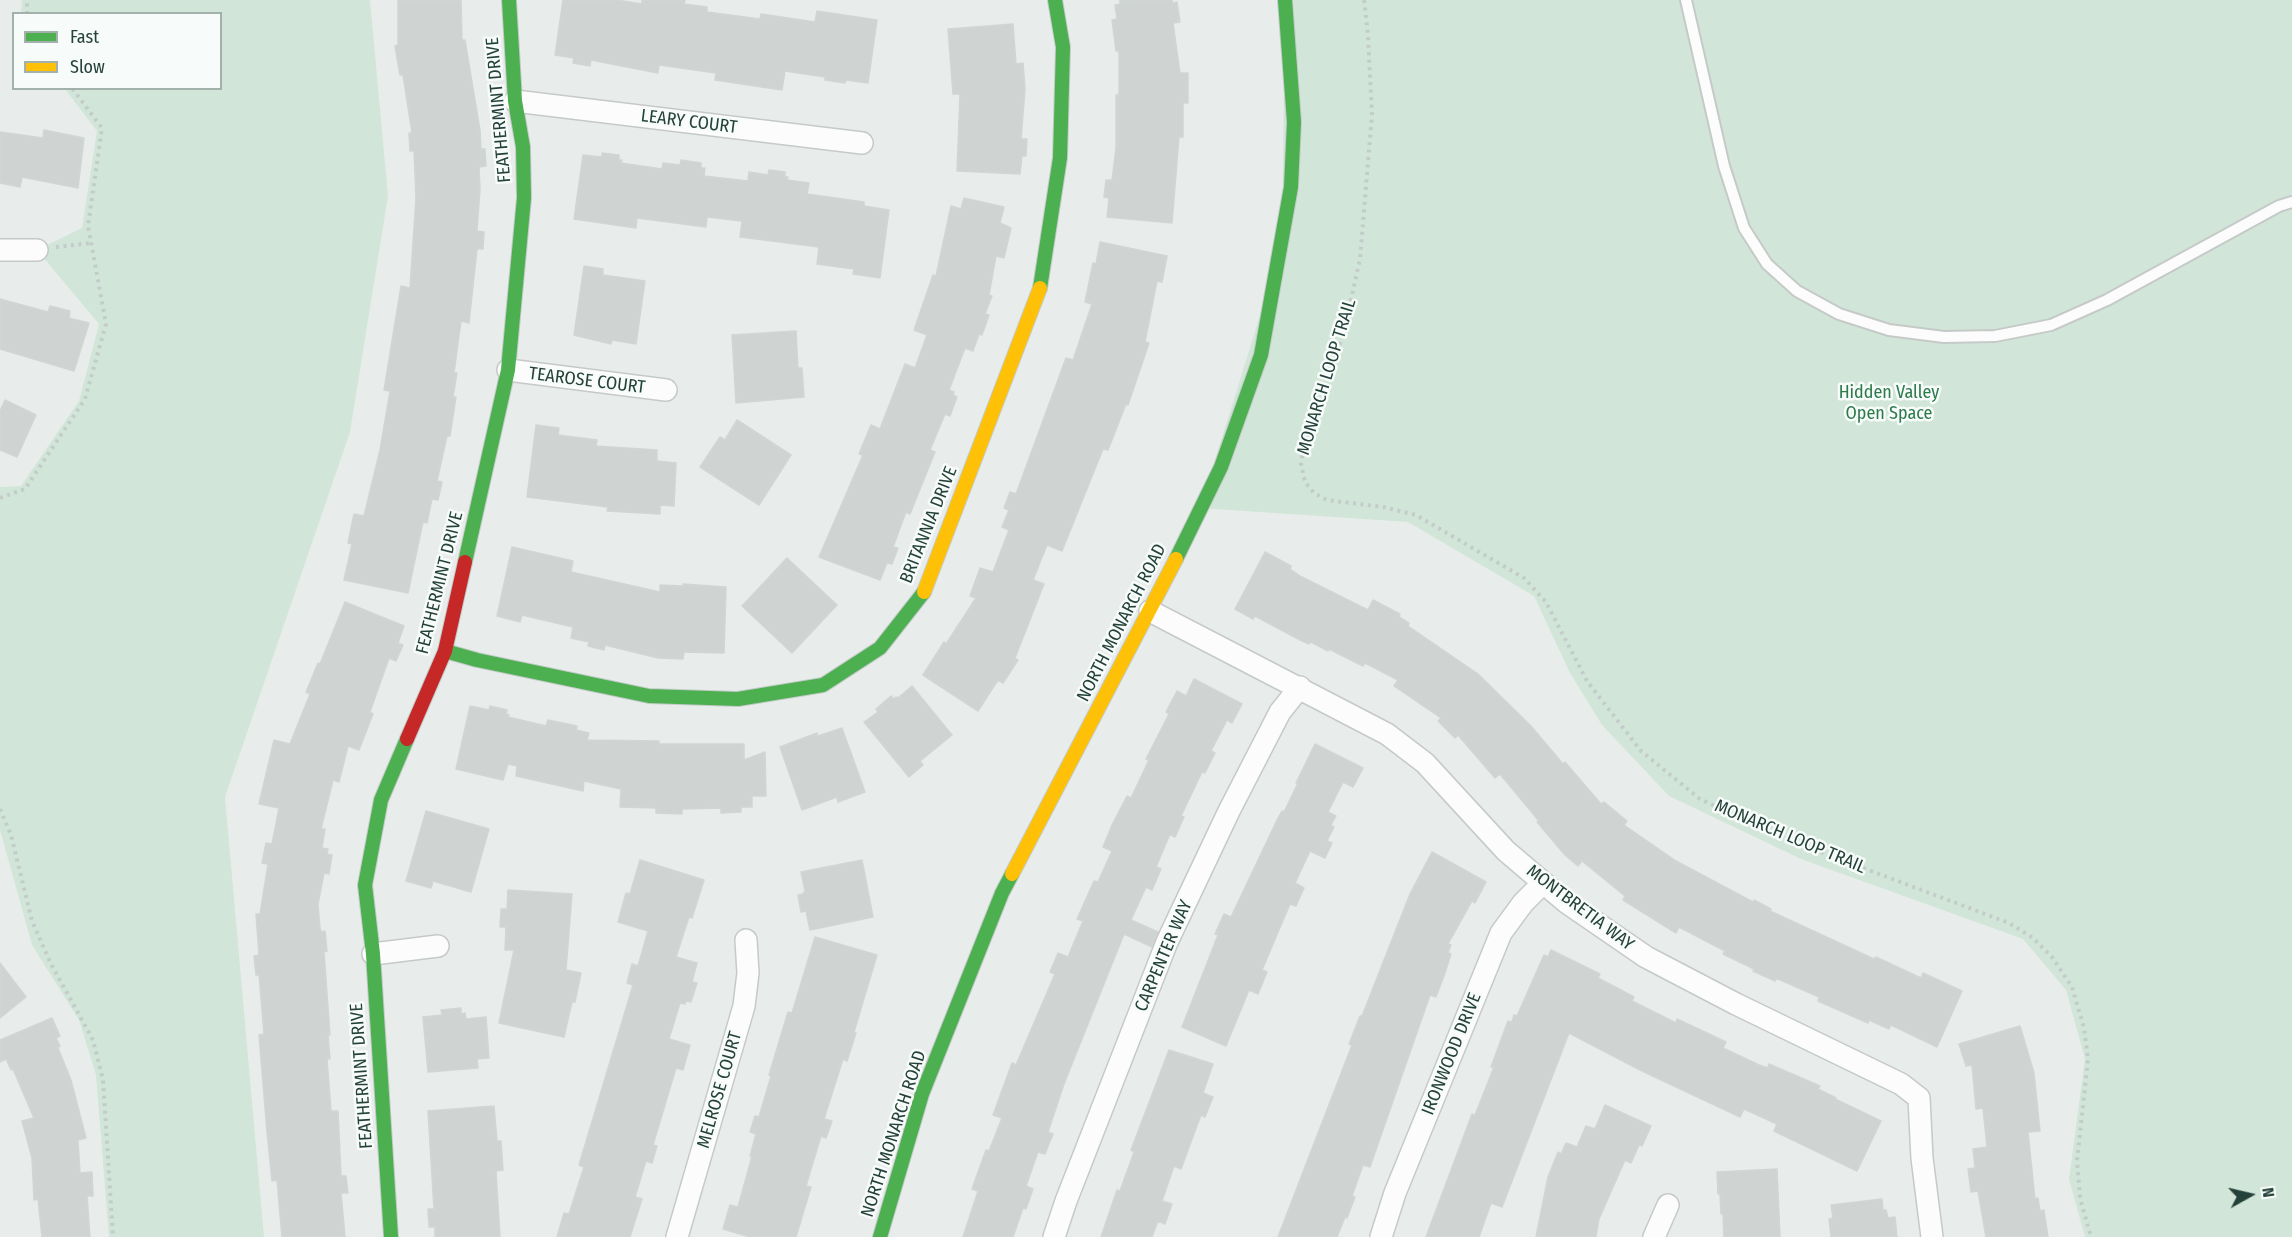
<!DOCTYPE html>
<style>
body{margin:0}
#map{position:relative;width:2292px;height:1237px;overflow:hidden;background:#e8edeb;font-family:"Fira Sans Condensed",sans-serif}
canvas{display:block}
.legend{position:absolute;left:12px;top:12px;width:210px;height:78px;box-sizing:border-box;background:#f7fbf9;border:2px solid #a3b1ad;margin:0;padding:8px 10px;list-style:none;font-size:18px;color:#24423a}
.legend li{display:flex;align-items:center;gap:12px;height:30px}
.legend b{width:30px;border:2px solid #a3b1ad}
.north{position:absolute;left:2220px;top:1165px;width:60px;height:60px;-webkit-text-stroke:4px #f7fbf9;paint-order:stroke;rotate:82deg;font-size:16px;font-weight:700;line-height:24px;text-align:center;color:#24423a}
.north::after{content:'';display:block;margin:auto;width:21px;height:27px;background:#24423a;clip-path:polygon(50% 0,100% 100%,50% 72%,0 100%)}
</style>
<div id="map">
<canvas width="2292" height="1237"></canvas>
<ul class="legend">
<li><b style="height:8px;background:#4caf50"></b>Fast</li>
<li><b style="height:8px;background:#ffc107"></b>Slow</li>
</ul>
<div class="north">N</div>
</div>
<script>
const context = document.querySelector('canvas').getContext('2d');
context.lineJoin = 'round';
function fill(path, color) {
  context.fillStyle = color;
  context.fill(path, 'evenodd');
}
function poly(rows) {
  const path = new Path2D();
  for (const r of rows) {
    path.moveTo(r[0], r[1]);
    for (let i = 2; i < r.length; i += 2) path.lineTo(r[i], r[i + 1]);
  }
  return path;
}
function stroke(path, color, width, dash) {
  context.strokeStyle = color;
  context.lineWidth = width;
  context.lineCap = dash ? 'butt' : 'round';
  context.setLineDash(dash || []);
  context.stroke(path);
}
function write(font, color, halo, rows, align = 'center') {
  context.font = font + ' "Fira Sans Condensed",sans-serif';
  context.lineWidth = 5;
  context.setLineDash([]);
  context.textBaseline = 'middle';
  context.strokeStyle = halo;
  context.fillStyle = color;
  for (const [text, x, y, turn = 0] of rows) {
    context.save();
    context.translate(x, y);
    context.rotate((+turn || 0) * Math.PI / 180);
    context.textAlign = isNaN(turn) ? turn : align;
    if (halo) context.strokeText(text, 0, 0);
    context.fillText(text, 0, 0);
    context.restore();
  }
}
const green = poly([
 [22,0,370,0,388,196,350,432,225,797,264,1237,109,1237,96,1075,79,1020,32,945,0,830,0,487,21,486,79,401,99,324,37,250,82,228,97,131,65,89,220,88,220,14,21,13],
 [1285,0,2292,0,2292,1237,2085,1237,2069,1179,2085,1059,2066,990,2023,939,1801,859,1669,796,1602,725,1570,673,1534,596,1408,522,1200,508,1282,245]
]);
const building = poly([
 [398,0,461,0,462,40,465,40,480,130,481,149,485,149,486,166,479,167,480,189,477,231,484,232,483,249,477,249,469,323,461,321,454,373,457,373,453,397,456,397,450,436,447,436,437,481,442,482,438,500,432,499,427,523,423,522,408,593,344,580,352,544,348,543,354,514,364,516,380,450,390,391,384,390,401,286,410,288,416,197,414,151,410,151,409,133,412,133,403,75,400,75,395,46,398,45,398,0],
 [563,0,617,0,642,4,642,0,685,0,684,4,707,7,707,12,760,19,761,14,815,22,817,11,877,20,868,83,846,80,845,83,825,80,825,77,785,71,782,90,715,80,716,73,659,65,658,73,591,60,590,66,573,63,574,58,555,55,563,0],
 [1120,0,1172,0,1172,3,1177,2,1180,22,1173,23,1180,73,1188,73,1188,103,1183,103,1183,137,1179,137,1172,223,1107,217,1109,198,1104,197,1106,180,1112,180,1116,148,1116,95,1119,95,1119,51,1116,51,1112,20,1117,19,1115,5,1120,4,1120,0],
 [1013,24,1016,64,1023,63,1025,89,1021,139,1027,139,1026,156,1022,156,1020,174,957,171,960,94,953,94,948,29,1013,24],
 [44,130,84,138,78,188,22,177,20,187,0,183,0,132,43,138,44,130],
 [602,153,619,155,619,160,622,160,621,163,662,169,663,163,680,165,681,160,701,163,701,168,705,168,704,176,748,181,749,172,768,175,769,170,785,172,785,177,788,177,787,180,809,183,807,194,864,202,864,206,889,210,880,278,853,274,854,269,817,264,819,247,740,237,742,221,707,217,706,227,637,218,636,228,574,219,583,155,602,157,602,153],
 [964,198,1004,207,1000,223,1011,228,1004,258,996,256,989,295,992,296,985,314,989,315,982,335,979,334,973,351,965,348,949,390,954,392,953,395,957,397,950,416,945,414,930,450,935,452,910,514,906,512,893,547,898,548,892,564,887,563,880,580,819,557,863,455,859,454,871,425,880,429,905,364,915,368,927,335,914,330,933,275,936,276,951,206,961,209,964,198],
 [1100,242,1167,256,1162,282,1157,281,1145,342,1149,343,1128,405,1126,404,1108,450,1103,449,1062,551,1047,545,1033,580,1044,584,1015,658,1018,660,1003,683,998,680,978,711,923,675,944,642,946,644,976,598,970,596,980,568,993,572,1009,530,1002,527,1009,510,1004,508,1010,492,1016,494,1066,358,1073,360,1092,304,1085,302,1093,263,1096,264,1100,242],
 [584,266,603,269,603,275,645,281,636,344,612,340,611,344,574,335,584,266],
 [0,299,48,312,50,306,70,311,69,318,89,323,74,371,0,349,0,299],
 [796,331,798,368,802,368,804,397,736,403,732,335,796,331],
 [5,400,36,415,17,457,0,450,0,411,5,400],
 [737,420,791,455,759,505,700,467,720,437,725,440,737,420],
 [536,425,559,428,558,435,597,440,596,446,657,450,657,461,676,463,674,506,660,505,660,514,607,511,608,507,527,497,536,425],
 [512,547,573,561,571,572,660,592,660,585,683,586,683,584,726,587,724,653,684,652,683,659,658,658,605,645,604,650,588,646,589,642,571,638,573,627,522,615,520,622,497,616,512,547],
 [1265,552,1291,566,1290,569,1300,576,1368,610,1373,600,1400,614,1399,617,1409,623,1408,626,1478,674,1531,726,1563,764,1565,762,1601,804,1604,802,1627,821,1624,825,1676,861,1753,902,1754,900,1771,909,1770,911,1874,959,1876,957,1921,978,1923,973,1962,991,1937,1047,1891,1025,1889,1029,1869,1020,1868,1023,1818,1001,1819,997,1776,978,1775,981,1753,971,1754,969,1723,954,1725,951,1679,927,1676,933,1623,900,1625,896,1582,861,1578,866,1565,855,1537,822,1539,821,1500,774,1495,778,1458,735,1455,738,1438,721,1441,718,1394,686,1398,680,1365,663,1363,666,1329,649,1328,651,1311,642,1309,644,1302,641,1255,616,1253,619,1235,609,1265,552],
 [787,558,837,605,792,653,742,606,787,558],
 [345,602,404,626,398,643,403,645,396,661,389,658,370,712,373,714,359,750,348,746,339,782,333,780,321,829,325,829,322,848,328,849,327,854,332,855,329,874,324,873,318,904,320,929,322,932,325,931,327,951,324,952,330,1035,328,1035,330,1059,327,1059,331,1111,338,1111,341,1176,346,1176,348,1193,341,1193,345,1237,282,1237,277,1180,272,1181,267,1132,259,1035,264,1034,259,975,256,975,254,956,259,955,256,914,260,914,268,864,262,863,266,843,272,844,279,808,259,804,274,740,290,744,310,694,306,692,318,663,320,664,345,602],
 [1194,679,1242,704,1232,723,1227,720,1211,751,1215,753,1205,773,1202,772,1181,816,1184,817,1175,837,1170,834,1156,867,1161,869,1152,890,1146,887,1131,920,1158,932,1152,947,1124,934,1064,1084,1048,1132,1053,1134,1045,1154,1038,1152,1026,1186,1033,1189,1026,1209,1023,1208,1013,1237,963,1237,978,1191,972,1189,986,1150,989,1151,1002,1118,993,1115,1012,1063,1016,1065,1055,974,1050,972,1058,953,1068,957,1083,921,1077,919,1094,881,1098,882,1112,851,1103,847,1112,825,1127,796,1131,798,1149,760,1146,759,1169,714,1166,712,1177,691,1186,696,1194,679],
 [912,686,952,735,920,761,923,765,909,777,864,722,878,712,876,709,891,696,894,699,896,697,898,698,912,686],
 [470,706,489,710,490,706,507,710,506,714,509,715,508,717,546,726,548,720,577,726,576,730,589,733,587,740,659,741,659,744,744,744,744,760,765,752,766,796,752,796,752,807,741,807,741,812,721,813,721,808,682,809,682,814,656,813,656,808,620,807,621,789,584,781,583,791,516,776,517,766,508,764,503,780,456,769,470,706],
 [842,728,865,792,838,802,837,797,802,810,780,747,817,733,818,736,842,728],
 [1315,744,1363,768,1353,787,1343,782,1328,812,1336,816,1331,825,1334,827,1327,841,1332,843,1325,858,1310,851,1295,883,1304,888,1296,906,1290,904,1262,970,1267,972,1258,994,1249,990,1226,1046,1182,1027,1218,935,1215,934,1224,914,1231,917,1278,818,1282,811,1284,812,1298,783,1296,783,1315,744],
 [426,811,489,829,471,892,433,881,431,888,406,881,426,811],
 [1432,852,1486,882,1475,903,1472,901,1448,944,1451,945,1448,953,1451,954,1444,976,1436,997,1430,995,1370,1167,1363,1165,1352,1196,1355,1197,1347,1218,1345,1217,1337,1237,1278,1237,1352,1045,1349,1044,1360,1016,1362,1016,1410,894,1432,852],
 [640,860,704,880,692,918,689,917,676,957,697,963,692,982,697,983,691,1002,686,1001,685,1004,680,1003,669,1039,690,1045,683,1070,676,1068,653,1145,657,1146,652,1163,646,1161,635,1197,642,1199,630,1237,557,1237,564,1213,569,1214,584,1167,579,1165,633,985,627,983,632,964,638,966,648,931,618,922,626,893,630,894,640,860],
 [862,860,873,917,810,930,806,911,801,912,798,895,803,894,805,891,801,872,862,860],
 [508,890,572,894,566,970,581,973,575,1002,572,1002,564,1037,499,1023,514,950,505,950,506,927,500,927,501,909,507,909,508,890],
 [815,937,877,955,854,1032,856,1033,847,1061,843,1059,824,1119,832,1121,826,1138,821,1136,806,1186,811,1187,796,1237,750,1237,723,1229,730,1205,738,1207,752,1156,750,1156,756,1134,750,1132,755,1116,759,1117,771,1076,769,1075,788,1012,792,1013,815,937],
 [1551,950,1600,974,1598,978,1634,997,1632,1001,1676,1023,1677,1019,1726,1042,1723,1048,1759,1065,1768,1068,1769,1064,1820,1086,1818,1089,1836,1098,1835,1099,1881,1121,1857,1171,1774,1131,1777,1124,1744,1109,1740,1117,1640,1070,1569,1033,1502,1207,1491,1203,1479,1237,1426,1237,1472,1114,1475,1115,1494,1067,1491,1067,1508,1021,1512,1022,1514,1015,1517,1016,1544,955,1548,957,1551,950],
 [0,963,26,997,0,1018,0,963],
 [461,1008,461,1014,465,1013,466,1019,486,1017,489,1058,477,1059,478,1068,428,1072,423,1017,442,1015,441,1010,461,1008],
 [52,1018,60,1036,56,1038,60,1046,58,1048,71,1080,86,1138,78,1140,80,1173,92,1172,93,1196,87,1196,90,1237,42,1237,38,1199,34,1200,32,1158,22,1121,34,1118,13,1069,11,1070,6,1059,0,1062,0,1040,52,1018],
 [2020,1026,2034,1073,2040,1131,2028,1132,2035,1199,2038,1198,2040,1211,2044,1210,2048,1237,1986,1237,1978,1191,1971,1192,1968,1169,1975,1168,1973,1149,1987,1147,1983,1108,1976,1109,1972,1065,1966,1066,1959,1044,2020,1026],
 [1169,1050,1213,1064,1203,1093,1213,1097,1205,1117,1201,1115,1181,1169,1174,1166,1162,1201,1172,1204,1165,1224,1158,1221,1152,1237,1101,1237,1117,1190,1120,1191,1134,1152,1131,1150,1169,1050],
 [1605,1105,1651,1126,1642,1146,1639,1145,1631,1163,1625,1160,1599,1219,1596,1237,1536,1237,1548,1177,1558,1152,1561,1154,1566,1143,1577,1147,1586,1126,1595,1129,1605,1105],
 [494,1106,497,1141,501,1141,503,1170,496,1171,500,1237,435,1237,435,1227,429,1227,428,1209,434,1209,428,1111,494,1106],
 [1777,1169,1780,1237,1724,1237,1723,1214,1721,1214,1720,1194,1718,1194,1717,1172,1777,1169],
 [1882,1199,1883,1210,1886,1210,1888,1218,1895,1217,1897,1237,1831,1237,1829,1219,1833,1218,1831,1205,1882,1199]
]);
const path = poly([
 [1364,0,1368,35,1372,114,1360,259,1344,331,1316,417,1304,443,1301,464,1305,482,1314,493,1327,500,1383,507,1416,515,1524,578,1546,602,1587,681,1641,751,1700,799,1781,837,2009,923,2033,938,2052,957,2072,987,2084,1028,2088,1059,2077,1161,2080,1198,2091,1237],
 [27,14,27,0],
 [56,247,91,243],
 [0,498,25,489,85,399,106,324,88,226,102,128,72,88],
 [0,809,11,835,32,921,51,964,93,1040,103,1080,113,1237]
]);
const lane = poly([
 [1686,0,1724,166,1744,228,1767,264,1797,291,1839,314,1889,330,1944,337,1995,336,2051,325,2107,300,2279,206,2292,202]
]);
const street = poly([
 [515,101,862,143],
 [0,250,37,250],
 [508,370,666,390],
 [1150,611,1387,734,1425,763,1506,851,1566,902,1646,957,1736,1004,1901,1084,1919,1098,1922,1158,1932,1237],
 [373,954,438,946],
 [677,1237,744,1006,748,973,746,940],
 [1054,1237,1066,1201,1167,942,1229,811,1280,712,1300,687],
 [1381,1237,1395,1193,1501,933,1523,903,1543,883],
 [1654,1237,1668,1205]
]);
const fast = poly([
 [1040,288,1060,158,1063,47,1055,0],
 [1176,559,1221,467,1261,355,1291,187,1294,122,1285,0],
 [465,562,508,370,524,198,523,147,515,101,509,0],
 [445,651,477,660,649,696,738,699,823,685,880,648,924,592],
 [391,1237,373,954,365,885,381,800,407,739],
 [880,1237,922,1094,1002,893,1012,874]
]);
const slow = poly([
 [924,592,1040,288],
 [1012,874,1176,559]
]);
const jam = poly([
 [407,739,445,651,465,562]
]);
const streetNames = [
 ["FEATHERMINT DRIVE",499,110,-95],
 ["LEARY COURT",689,122,7],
 ["MONARCH LOOP TRAIL",1327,377,-73],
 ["TEAROSE COURT",587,381,7],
 ["BRITANNIA DRIVE",929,525,-68],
 ["FEATHERMINT DRIVE",440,583,-76],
 ["NORTH MONARCH ROAD",1122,623,-63],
 ["MONARCH LOOP TRAIL",1790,837,23],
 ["MONTBRETIA WAY",1580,908,37],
 ["CARPENTER WAY",1164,956,-67],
 ["IRONWOOD DRIVE",1452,1054,-68],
 ["FEATHERMINT DRIVE",362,1076,-94],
 ["MELROSE COURT",720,1090,-74],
 ["NORTH MONARCH ROAD",894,1134,-72]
];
const parkNames = [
 ["Hidden Valley",1889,393],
 ["Open Space",1889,414]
];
fill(green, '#d1e6d8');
fill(building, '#cfd4d2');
stroke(building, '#d1d6d4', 1.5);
stroke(lane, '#c5cac8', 14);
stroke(street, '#c5cac8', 24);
stroke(fast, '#c3cbc8', 16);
stroke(slow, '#c3cbc8', 16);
stroke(jam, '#c3cbc8', 16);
stroke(path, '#c3ccca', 4, [3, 4.5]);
stroke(lane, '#fcfcfc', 10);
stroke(street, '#fcfcfc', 21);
stroke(fast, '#4caf50', 14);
stroke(slow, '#ffc107', 14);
stroke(jam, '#c62828', 14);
write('18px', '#24423a', '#f7fbf9', streetNames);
write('18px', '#2d7a4b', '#f7fbf9', parkNames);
</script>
